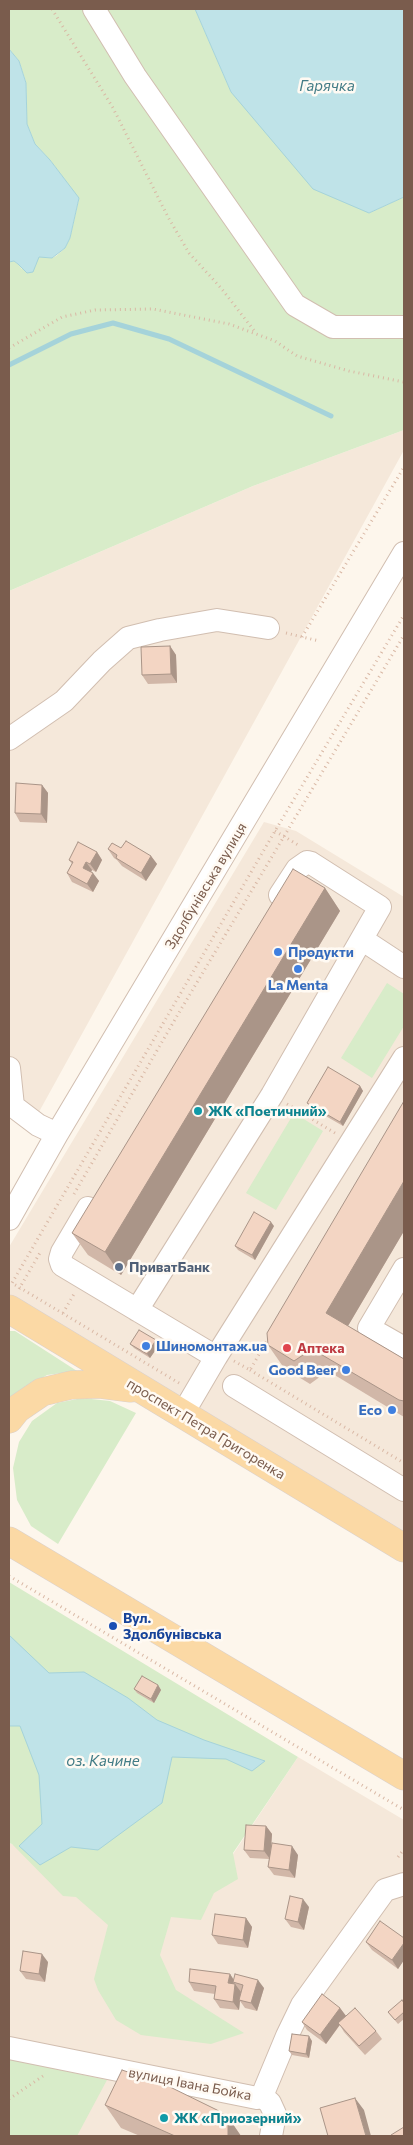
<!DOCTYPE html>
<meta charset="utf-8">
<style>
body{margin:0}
#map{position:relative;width:413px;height:2145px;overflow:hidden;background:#fdf6ec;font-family:Commissioner,sans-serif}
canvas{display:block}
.frame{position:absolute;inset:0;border:10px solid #7a5c4d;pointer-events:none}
</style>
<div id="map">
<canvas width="413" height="2145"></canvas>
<div class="frame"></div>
</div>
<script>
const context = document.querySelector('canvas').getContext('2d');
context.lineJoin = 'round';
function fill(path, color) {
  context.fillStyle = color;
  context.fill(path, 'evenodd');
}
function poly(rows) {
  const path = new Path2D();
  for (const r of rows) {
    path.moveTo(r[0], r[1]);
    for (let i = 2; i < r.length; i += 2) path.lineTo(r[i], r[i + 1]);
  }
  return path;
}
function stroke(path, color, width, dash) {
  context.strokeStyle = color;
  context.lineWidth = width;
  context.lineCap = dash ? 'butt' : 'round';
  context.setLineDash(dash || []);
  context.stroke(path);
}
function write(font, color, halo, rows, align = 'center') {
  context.font = font + ' Commissioner,sans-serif';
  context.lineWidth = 5;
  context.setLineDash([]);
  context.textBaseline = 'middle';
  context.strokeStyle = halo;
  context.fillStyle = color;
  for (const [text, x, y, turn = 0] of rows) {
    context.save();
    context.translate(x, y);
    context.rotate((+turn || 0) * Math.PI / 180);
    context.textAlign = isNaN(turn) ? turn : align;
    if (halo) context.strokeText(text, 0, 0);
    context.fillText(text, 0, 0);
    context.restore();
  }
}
const residential = poly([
 [404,430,404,450,29,1130,9,1117,9,591,253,486],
 [264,822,296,831,404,897,404,1531,9,1294,9,1247],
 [298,1757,404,1820,404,2136,9,2136,9,1843,195,1911]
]);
const green = poly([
 [9,9,195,9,231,92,369,213,404,197,404,430,253,486,9,591,9,262,14,261,18,264,22,269,36,266,36,260,39,256,52,258,56,256,65,248,70,238,79,199,50,160,35,144,27,124,26,82,19,61,9,49],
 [387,983,404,994,404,1026,372,1078,341,1058],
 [294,1113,323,1131,276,1210,246,1193],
 [9,1331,15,1331,77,1371,47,1375,26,1388,9,1403],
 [82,1398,110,1401,136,1413,58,1544,31,1526,17,1500,13,1468,19,1442,32,1421,57,1403],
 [9,1582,298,1757,233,1853,238,1879,214,1893,201,1920,171,1917,160,1955,176,1990,244,2033,211,2044,141,2035,116,2020,98,1990,94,1979,108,1925,76,1897,63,1896,12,1844,9,1843],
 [9,2059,107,2080,77,2136,9,2136]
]);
const water = poly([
 [195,9,404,9,404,197,369,213,313,189,231,92,195,9],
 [9,49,19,61,26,83,27,124,35,144,50,160,79,198,70,238,65,248,52,258,39,257,33,272,27,273,18,264,14,261,9,262,9,49],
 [9,1635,49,1673,84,1672,128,1698,157,1720,204,1740,265,1761,252,1771,226,1759,172,1757,162,1803,98,1850,71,1847,40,1865,19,1846,42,1824,39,1775,20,1726,9,1726,9,1635]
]);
const stream = poly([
 [9,365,71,334,113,323,169,339,331,416]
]);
const path = poly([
 [52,9,113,108,168,217,189,253,221,288,256,333],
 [9,348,62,317,95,310,153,309,229,324,275,341,297,356,349,371,404,382],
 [286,633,319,641],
 [302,637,404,467],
 [275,831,298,845],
 [287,1104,335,1133],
 [74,1194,177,1016,404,635],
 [19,1289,41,1251],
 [63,1313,74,1294],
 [234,1361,250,1370,268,1339],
 [250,1370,404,1463],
 [179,1383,12,1283,275,831,404,615],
 [9,1576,404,1810],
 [398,1857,404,1849],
 [9,2099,46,2074]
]);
const minor = poly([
 [94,9,135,76,295,305,333,327,404,327],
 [9,739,64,701,102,661,128,638,160,630,217,620,268,628],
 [363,940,404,967],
 [9,1068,13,1106],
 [9,1103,38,1125,57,1134],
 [88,1208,62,1252,60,1259,62,1265,216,1357],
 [9,1219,57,1134,404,553],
 [404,1269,369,1328,404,1348],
 [137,1310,272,1095,380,907,311,863,307,862,297,869,280,895],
 [234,1386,404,1490],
 [182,1415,216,1357,404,1058],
 [9,2048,257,2098,262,2096,287,2036,302,2005,385,1890,404,1884],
 [262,2096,270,2103,275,2114,271,2136]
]);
const major = poly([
 [9,1309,404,1548],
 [9,1419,17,1409,42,1392,71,1385,100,1384,131,1388],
 [9,1541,404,1776]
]);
const wall = poly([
 [170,646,176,655,177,683,148,684,142,675],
 [42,785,48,793,47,823,20,822,15,813],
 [121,848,151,856,157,864,146,881,122,866,117,860,114,858,108,849],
 [97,852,102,860,96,872,92,870,91,872,99,881,93,892,72,882,67,873,72,864,69,860],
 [325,888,340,911,121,1275,88,1255,72,1233],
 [360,1086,363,1091,343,1126,310,1107,307,1103],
 [404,1101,404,1231,348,1326,404,1359,404,1417,328,1371,310,1384,284,1368,268,1345],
 [274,1226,255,1260,238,1250,235,1246],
 [156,1340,159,1345,150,1358,134,1348,130,1344],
 [158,1685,161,1690,154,1703,137,1693,134,1689],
 [266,1826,272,1834,271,1849,298,1855,295,1878,274,1875,268,1867,269,1859,250,1858,244,1850],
 [309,1907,304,1930,291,1927,285,1919],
 [246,1918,252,1927,248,1948,218,1944,212,1935],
 [404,1938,404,1960,398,1969,372,1950,366,1942],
 [48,1962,45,1982,26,1979,20,1971],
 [230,1974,234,1980,264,1988,257,2011,245,2008,240,2001,239,2010,220,2008,214,1999,215,1994,194,1991,189,1982],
 [404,2003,404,2019,398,2024,388,2012],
 [340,2008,346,2016,376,2031,382,2039,365,2055,344,2032,340,2025,326,2044,307,2030,302,2022],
 [312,2041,309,2058,292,2055,289,2051],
 [105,2105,228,2117,241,2136,140,2136,121,2128]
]);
const shadedWall = poly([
 [170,646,176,655,177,683,171,674],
 [42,785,48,793,47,823,41,814],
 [97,852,102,860,96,872,90,864],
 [151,856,157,864,146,881,141,873],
 [86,862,92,870,89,876,83,868],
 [93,873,99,881,93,892,87,884],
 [325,888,340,911,121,1275,105,1252],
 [360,1086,363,1091,343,1126,340,1122],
 [404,1181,404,1231,342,1336,326,1313],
 [271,1222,274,1226,255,1260,252,1255],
 [156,1340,159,1345,150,1358,147,1354],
 [158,1685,161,1690,154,1703,151,1699],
 [266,1826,272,1834,270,1859,264,1851],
 [292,1846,298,1855,295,1878,289,1870],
 [303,1899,309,1907,304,1930,298,1922],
 [246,1918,252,1927,248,1948,243,1940],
 [404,1943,404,1960,398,1969,392,1960],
 [42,1954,48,1962,45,1982,39,1974],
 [230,1974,235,1982,233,1982,235,1985,228,1983],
 [258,1980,264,1988,257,2011,251,2003],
 [235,1984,241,1992,239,2000,240,2001,239,2010,233,2002],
 [340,2008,346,2016,326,2044,320,2035],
 [309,2036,312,2041,309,2058,306,2054],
 [355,2098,364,2110,371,2136,366,2136],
 [228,2117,241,2136,228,2136]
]);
const building = poly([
 [170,646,171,674,142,675,141,647,170,646],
 [16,783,42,785,41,814,15,813,16,783],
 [126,841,151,856,141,873,116,858,117,855,108,849,112,843,121,848,126,841],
 [78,842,97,852,90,864,86,862,83,868,93,873,87,884,67,873,73,862,69,860,78,842],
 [293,869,325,888,105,1252,72,1233,293,869],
 [328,1067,360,1086,340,1122,307,1103,328,1067],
 [404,1101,404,1181,326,1313,404,1359,404,1401,399,1400,312,1349,294,1361,268,1345,267,1333,404,1101],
 [254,1212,271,1222,252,1255,235,1246,254,1212],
 [139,1330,156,1340,147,1354,130,1344,139,1330],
 [142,1676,158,1685,151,1699,134,1689,142,1676],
 [246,1825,266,1826,264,1851,244,1850,246,1825],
 [272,1843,292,1846,289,1870,268,1867,272,1843],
 [290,1896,303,1899,298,1922,285,1919,290,1896],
 [215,1914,246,1918,243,1940,212,1935,215,1914],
 [380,1921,404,1938,404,1943,392,1960,366,1942,380,1921],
 [23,1951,42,1954,39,1974,20,1971,23,1951],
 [190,1969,230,1974,228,1983,235,1984,233,2002,214,1999,216,1986,189,1982,190,1969],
 [235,1974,258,1980,251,2003,239,2000,243,1985,233,1982,235,1974],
 [322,1994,340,2008,320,2035,302,2022,322,1994],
 [402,2000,404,2003,404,2012,395,2020,388,2012,402,2000],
 [355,2008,376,2031,359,2046,338,2023,355,2008],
 [292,2034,309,2036,306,2054,289,2051,292,2034],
 [122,2070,166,2085,217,2110,228,2117,228,2136,175,2136,105,2105,122,2070],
 [355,2098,366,2136,328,2136,320,2108,355,2098],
 [404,2127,404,2136,392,2136,391,2135,404,2127]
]);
const markers = [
 [278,952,5,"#3f7fe0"],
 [298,969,5,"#3f7fe0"],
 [198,1111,5,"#0f9aa8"],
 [119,1267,5,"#5c6f8a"],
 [146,1346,5,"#3f7fe0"],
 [287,1348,5,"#e0444e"],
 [346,1370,5,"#3f7fe0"],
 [392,1410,5,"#3f7fe0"],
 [113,1626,5,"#1a4fb4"],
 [164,2118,5,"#0f9aa8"]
];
const streetNames = [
 ["Здолбунівська вулиця",206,886,-59],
 ["проспект Петра Григоренка",206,1429,31],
 ["вулиця Івана Бойка",190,2084,11]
];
const shopNames = [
 ["Продукти",288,952],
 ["La Menta",298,985,"center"],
 ["Шиномонтаж.ua",156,1346],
 ["Good Beer",336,1370,"right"],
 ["Eco",382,1410,"right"]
];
const cultureNames = [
 ["ЖК «Поетичний»",208,1111],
 ["ЖК «Приозерний»",174,2118]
];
const serviceNames = [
 ["ПриватБанк",129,1267]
];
const healthNames = [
 ["Аптека",297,1348]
];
const transitNames = [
 ["Вул.",123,1618],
 ["Здолбунівська",123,1634]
];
const waterNames = [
 ["Гарячка",327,86],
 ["оз. Качине",103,1761]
];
fill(residential, '#f5e8da');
fill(green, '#d8ecc9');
fill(water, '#bfe3e8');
stroke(water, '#a5d3da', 1);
stroke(stream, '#a5d3da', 5);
stroke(minor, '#d1beb0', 24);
stroke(major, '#dad1cd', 29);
stroke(path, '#d9b8a5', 3, [1, 4]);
stroke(minor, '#fff', 22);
stroke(major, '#fbd9a5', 28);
fill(wall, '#d1b7a8');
fill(shadedWall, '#aa9588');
fill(building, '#f3d5c3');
stroke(building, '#aa9588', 1);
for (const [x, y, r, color] of markers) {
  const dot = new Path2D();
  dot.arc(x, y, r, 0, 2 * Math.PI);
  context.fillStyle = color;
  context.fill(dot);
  stroke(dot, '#fffaf3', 2);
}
write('14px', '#7a5c4d', '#fffaf3', streetNames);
write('bold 14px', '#366cbe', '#fffaf3', shopNames, 'left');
write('bold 14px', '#0d838f', '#fffaf3', cultureNames, 'left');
write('bold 14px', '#4e5e75', '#fffaf3', serviceNames, 'left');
write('bold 14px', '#be3a42', '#fffaf3', healthNames, 'left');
write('bold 14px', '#164399', '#fffaf3', transitNames, 'left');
write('italic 15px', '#437c86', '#fffaf3', waterNames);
</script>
